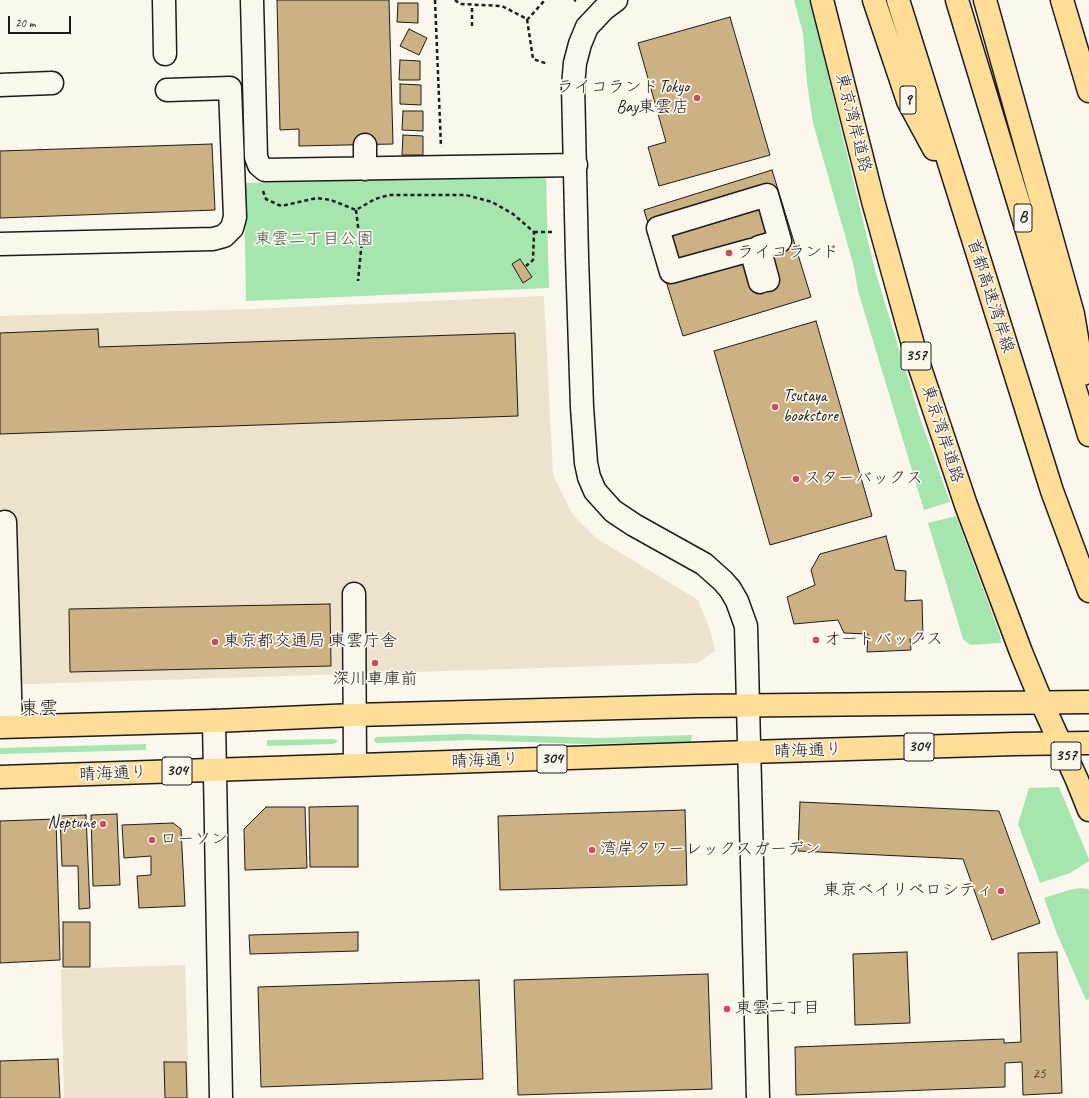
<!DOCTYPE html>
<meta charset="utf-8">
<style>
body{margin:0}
#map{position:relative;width:1089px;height:1098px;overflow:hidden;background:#fbf7ec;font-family:Caveat,sans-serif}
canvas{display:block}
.scale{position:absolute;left:8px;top:16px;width:63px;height:18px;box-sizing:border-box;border:2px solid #1c1c1c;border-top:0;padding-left:5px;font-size:12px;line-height:14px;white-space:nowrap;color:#1c1c1c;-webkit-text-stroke:3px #fbf7ec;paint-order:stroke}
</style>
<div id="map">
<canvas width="1089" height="1098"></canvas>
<div class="scale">20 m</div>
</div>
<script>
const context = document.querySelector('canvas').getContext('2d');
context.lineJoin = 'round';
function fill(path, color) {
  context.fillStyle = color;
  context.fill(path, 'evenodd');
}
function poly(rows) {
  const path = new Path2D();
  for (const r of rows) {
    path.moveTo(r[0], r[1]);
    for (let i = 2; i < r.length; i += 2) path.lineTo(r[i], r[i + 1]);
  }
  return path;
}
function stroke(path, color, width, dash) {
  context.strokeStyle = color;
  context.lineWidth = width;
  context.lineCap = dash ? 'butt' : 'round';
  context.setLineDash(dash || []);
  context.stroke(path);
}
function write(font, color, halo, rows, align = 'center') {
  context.font = font + ' Caveat,"Klee One",sans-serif';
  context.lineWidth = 3.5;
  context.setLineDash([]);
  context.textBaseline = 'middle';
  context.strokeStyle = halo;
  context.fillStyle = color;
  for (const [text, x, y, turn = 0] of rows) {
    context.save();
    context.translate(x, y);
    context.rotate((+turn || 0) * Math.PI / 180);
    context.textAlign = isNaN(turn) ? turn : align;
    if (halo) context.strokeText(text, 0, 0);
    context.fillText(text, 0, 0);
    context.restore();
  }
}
const built = poly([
 [544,296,553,475,573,515,596,538,698,600,710,630,715,651,697,663,0,685,0,316,251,309],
 [185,965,189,1098,64,1098,61,969]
]);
const green = poly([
 [794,0,809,0,811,5,875,270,921,421,950,502,924,510,858,291,854,267,813,123,807,83,803,33],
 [546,176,549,288,246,301,244,183],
 [956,516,1000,635,1001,643,970,645,963,639,928,523],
 [466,734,599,738,692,735,691,742,583,744,471,740,377,743,375,742,374,739,377,737],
 [333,739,337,740,337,742,333,744,267,746,267,740],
 [146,744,146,750,0,754,0,748],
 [1059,787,1089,859,1089,861,1070,873,1040,883,1018,824,1029,788],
 [1080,888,1089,889,1089,999,1086,1000,1057,934,1044,898,1069,890]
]);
const building = poly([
 [277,0,389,0,393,144,299,146,299,129,280,130,277,0],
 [398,3,418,3,418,23,397,22,398,3],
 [730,17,770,155,659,186,648,147,666,142,638,43,730,17],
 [409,29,427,38,419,55,400,46,409,29],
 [400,60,420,61,420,80,399,80,400,60],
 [400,84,421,85,421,105,400,104,400,84],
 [403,111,423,111,423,131,402,130,403,111],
 [403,135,423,136,423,155,402,155,403,135],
 [212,144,215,210,0,218,0,151,212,144],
 [772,170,811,297,683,336,644,210,772,170],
 [520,259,532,277,523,283,512,264,520,259],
 [816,321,872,516,770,545,714,351,816,321],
 [98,329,99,347,515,333,518,416,0,434,0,333,98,329],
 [886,536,895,570,906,571,905,601,922,600,923,639,910,639,911,650,867,652,868,634,844,633,838,620,794,624,787,597,815,585,811,570,820,554,886,536],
 [330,604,331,666,70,672,69,609,330,604],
 [800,802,999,811,1040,923,992,940,963,859,798,851,800,802],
 [358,806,358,867,310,867,309,807,358,806],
 [266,807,305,807,307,868,245,870,244,829,266,807],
 [685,810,687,885,500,890,498,816,685,810],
 [117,814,120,885,93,886,91,815,117,814],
 [86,815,90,908,79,909,78,866,62,866,60,816,86,815],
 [56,819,60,960,0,963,0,821,56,819],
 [173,823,181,829,185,906,139,908,137,876,151,875,151,856,124,858,122,825,173,823],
 [63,922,90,922,90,967,63,967,63,922],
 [358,932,358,951,250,954,249,935,358,932],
 [907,952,910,1023,855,1025,853,954,907,952],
 [1057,952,1062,1093,1023,1095,1022,1062,1005,1063,1005,1087,796,1095,795,1047,1004,1039,1004,1043,1021,1042,1018,953,1057,952],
 [708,974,712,1089,518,1095,514,980,708,974],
 [479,980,483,1079,261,1087,258,987,479,980],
 [58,1059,60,1098,0,1098,0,1061,58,1059],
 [164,1062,186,1062,187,1098,165,1098,164,1062]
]);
const path = poly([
 [435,0,441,147],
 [455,0,460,4,502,6,527,19,533,59,548,64],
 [574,0,576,1],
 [527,20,545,0],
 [472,26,472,5],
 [263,191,266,199,281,206,317,198,331,200,356,210,375,199,389,195,466,195,492,202,513,214,534,232,533,260,526,266],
 [356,210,359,235,362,240,358,281],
 [534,232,553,232]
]);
const minor = poly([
 [164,0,165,54],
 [252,0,256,157,259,165,265,170,576,165],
 [616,0,604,9,587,27,580,44,575,63,573,86,577,257,582,407,586,463,589,477,595,491,613,511,634,525,704,564,723,581,730,589,737,601,746,626,758,1098],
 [0,85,52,83],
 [365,145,365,169],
 [0,244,213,239,224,236,232,228,235,217,230,88,167,90],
 [760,282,751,250,671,272,658,228,767,195,780,241,759,247,768,280],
 [5,522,11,726],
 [354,594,355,765],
 [214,721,221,1098]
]);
const major = poly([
 [0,727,214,721,354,715,696,706,1089,702],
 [0,777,749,752,1014,744,1089,743]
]);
const highway = poly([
 [822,0,873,201,917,359,966,505,1021,652,1042,703,1077,780,1089,810],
 [874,0,908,101,934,149],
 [898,0,1052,491,1089,591],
 [957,0,1089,435],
 [985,0,1073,314,1083,374],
 [1062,0,1089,91]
]);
const markers = [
 [697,98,4,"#d1495b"],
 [729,253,4,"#d1495b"],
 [775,407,4,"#d1495b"],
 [796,479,4,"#d1495b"],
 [816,640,4,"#d1495b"],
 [215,642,4,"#d1495b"],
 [375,663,4,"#d1495b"],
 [103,824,4,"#d1495b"],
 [152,840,4,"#d1495b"],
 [592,850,4,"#d1495b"],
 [1001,891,4,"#d1495b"],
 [727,1009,4,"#d1495b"]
];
const numberNames = [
 ["25",1039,1074]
];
const shields = [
 [908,100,16],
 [1023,218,18],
 [916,356,30],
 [919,747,30],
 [1066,756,30],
 [552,759,30],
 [177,771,30]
];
const shieldNames = [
 ["9",908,100],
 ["B",1023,218],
 ["357",916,356],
 ["304",919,747],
 ["357",1066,756],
 ["304",552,759],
 ["304",177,771]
];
const poiNames = [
 ["ライコランドTokyo",689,88,"right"],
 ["Bay東雲店",689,108,"right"],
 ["ライコランド",737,253],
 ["Tsutaya",783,397],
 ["bookstore",783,417],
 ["スターバックス",804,479],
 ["オートバックス",824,640],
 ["東京都交通局 東雲庁舎",223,642],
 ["深川車庫前",375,680,"center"],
 ["Neptune",95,824,"right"],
 ["ローソン",160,840],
 ["湾岸タワーレックスガーデン",600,850],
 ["東京ベイリベロシティ",993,891,"right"],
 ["東雲二丁目",735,1009]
];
const streetNames = [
 ["東京湾岸道路",853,123,76],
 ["首都高速湾岸線",990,296,72],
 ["東京湾岸道路",942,434,72],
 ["晴海通り",808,751,-2],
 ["晴海通り",485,761,-2],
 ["晴海通り",113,774,-2]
];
const parkNames = [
 ["東雲二丁目公園",314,240]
];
const quarterNames = [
 ["東雲",39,709]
];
fill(built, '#ede2cc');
fill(green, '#a5e5ae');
fill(building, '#ccb182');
stroke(building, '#1c1c1c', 1);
stroke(minor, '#1c1c1c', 25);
stroke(major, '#1c1c1c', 25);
stroke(highway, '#1c1c1c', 25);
stroke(path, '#1c1c1c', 2.5, [4, 3]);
stroke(minor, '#fbf7ec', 22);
stroke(major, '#fedd96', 22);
stroke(highway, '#fedd96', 22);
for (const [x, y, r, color] of markers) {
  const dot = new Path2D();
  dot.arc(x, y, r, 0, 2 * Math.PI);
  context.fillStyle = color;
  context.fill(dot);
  stroke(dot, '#fbf7ec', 1.5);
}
write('15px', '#484136', null, numberNames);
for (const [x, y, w] of shields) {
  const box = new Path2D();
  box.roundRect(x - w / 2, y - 14, w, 28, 3);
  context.fillStyle = '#fbf7ec';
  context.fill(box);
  stroke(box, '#1c1c1c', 1);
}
write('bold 16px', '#1c1c1c', null, shieldNames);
write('17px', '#1c1c1c', '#fbf7ec', poiNames, 'left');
write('17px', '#1c1c1c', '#fbf7ec', streetNames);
write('17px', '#455848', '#fbf7ec', parkNames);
write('19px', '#1c1c1c', '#fbf7ec', quarterNames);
</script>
